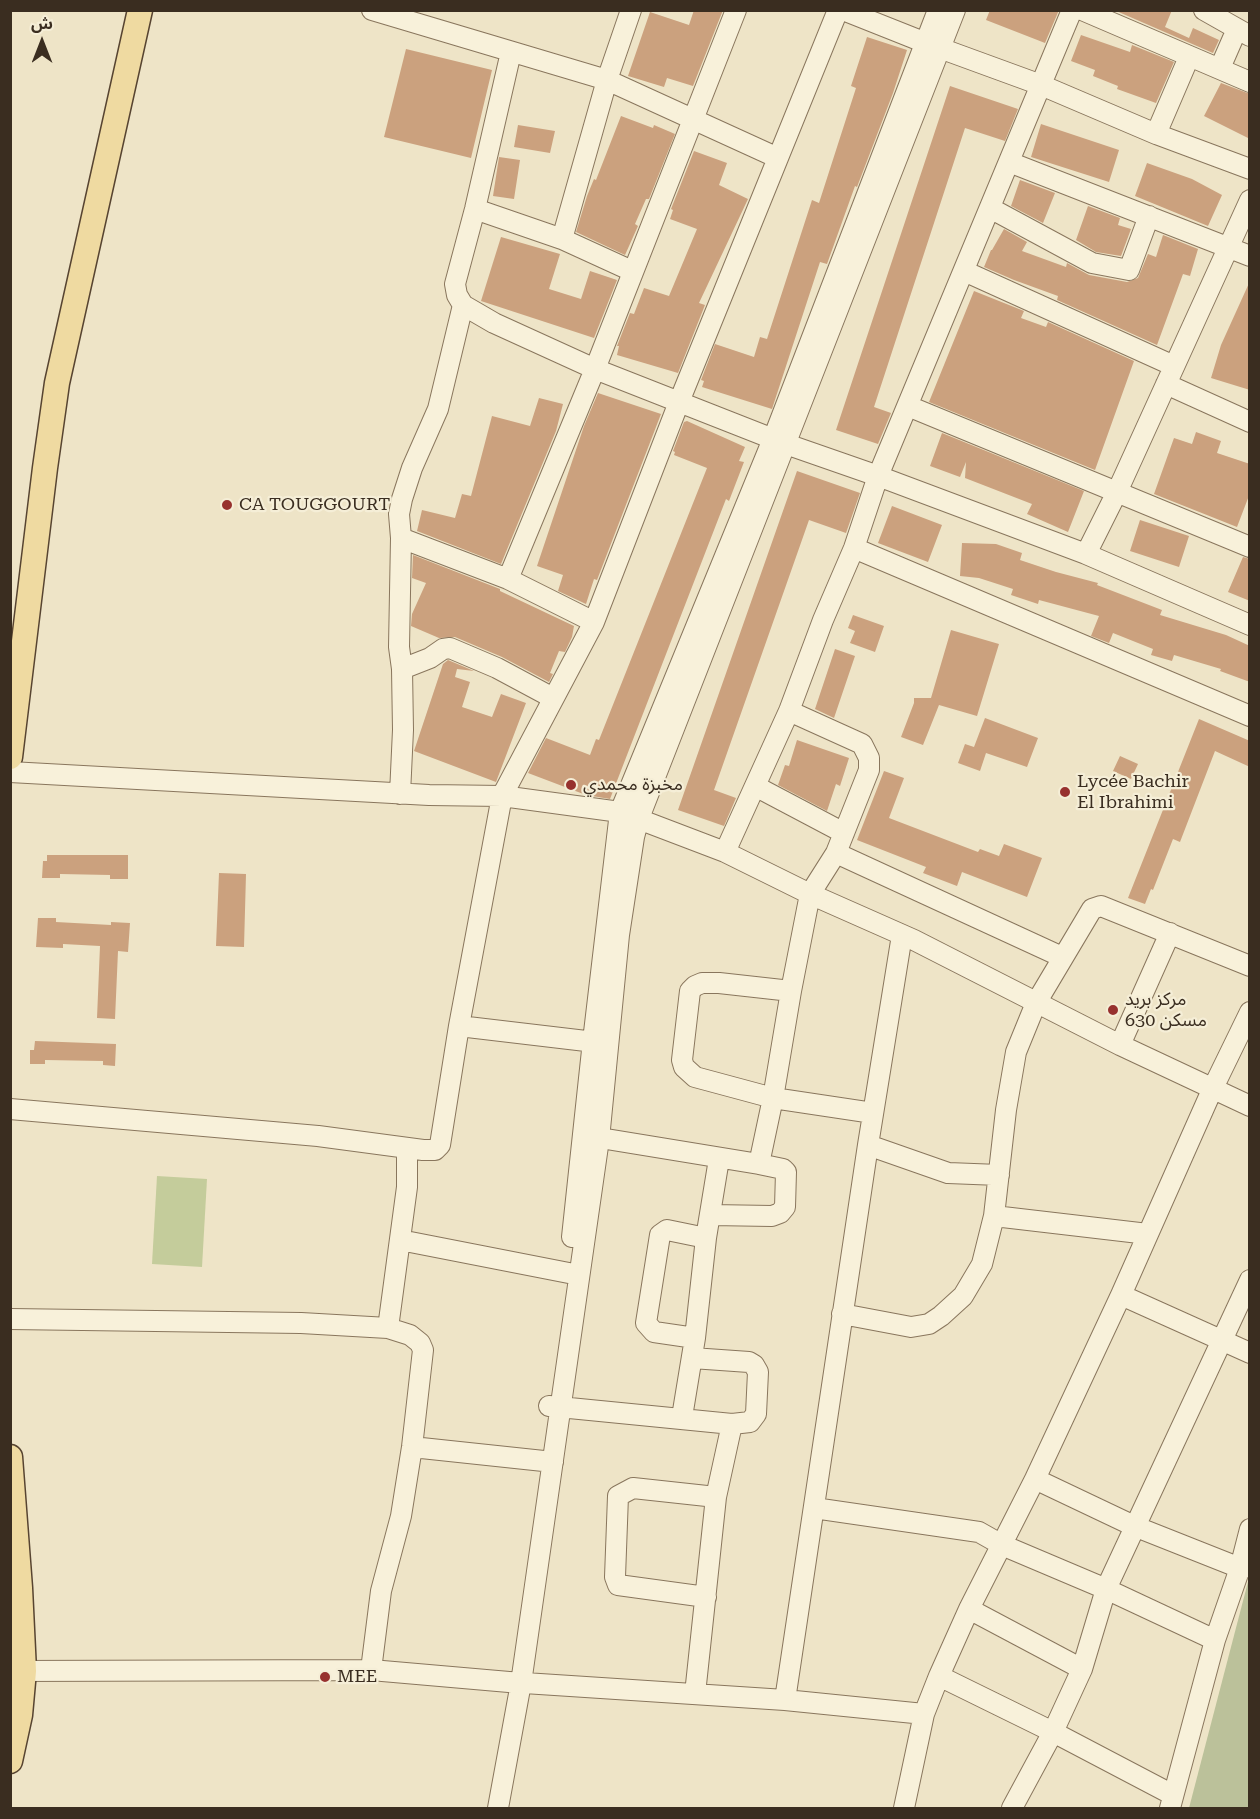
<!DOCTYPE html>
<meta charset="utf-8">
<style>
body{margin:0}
#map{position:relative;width:1260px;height:1819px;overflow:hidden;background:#eee4c7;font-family:"Roboto Serif","Noto Sans Arabic",serif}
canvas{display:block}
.frame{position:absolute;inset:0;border:12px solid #3a2d20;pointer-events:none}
.north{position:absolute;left:12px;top:12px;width:60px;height:60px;-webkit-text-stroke:4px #f5eed7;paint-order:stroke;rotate:0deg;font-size:16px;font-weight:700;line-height:24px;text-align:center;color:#3a2d20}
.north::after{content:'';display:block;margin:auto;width:21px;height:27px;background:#3a2d20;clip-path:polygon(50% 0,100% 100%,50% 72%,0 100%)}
</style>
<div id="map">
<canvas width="1260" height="1819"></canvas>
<div class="frame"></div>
<div class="north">ش</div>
</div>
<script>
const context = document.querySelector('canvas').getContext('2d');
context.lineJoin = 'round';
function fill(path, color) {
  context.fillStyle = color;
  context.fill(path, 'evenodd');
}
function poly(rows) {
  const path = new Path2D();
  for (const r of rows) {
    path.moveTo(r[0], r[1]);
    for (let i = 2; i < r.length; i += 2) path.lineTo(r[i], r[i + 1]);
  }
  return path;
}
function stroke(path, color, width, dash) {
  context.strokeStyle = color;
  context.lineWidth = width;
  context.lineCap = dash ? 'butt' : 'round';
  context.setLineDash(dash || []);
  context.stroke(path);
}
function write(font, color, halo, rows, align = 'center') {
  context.font = font + ' "Roboto Serif","Noto Sans Arabic",serif';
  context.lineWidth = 4.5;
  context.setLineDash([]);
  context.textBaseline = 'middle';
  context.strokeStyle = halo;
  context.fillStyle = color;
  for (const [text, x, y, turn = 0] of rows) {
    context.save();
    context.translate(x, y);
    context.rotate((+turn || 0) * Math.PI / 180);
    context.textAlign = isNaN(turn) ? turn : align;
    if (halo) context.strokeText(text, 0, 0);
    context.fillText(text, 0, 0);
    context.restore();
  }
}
const green = poly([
 [157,1176,207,1179,202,1267,152,1264]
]);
const cemetery = poly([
 [1249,1578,1249,1808,1189,1808]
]);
const building = poly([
 [694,10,723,10,693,86,667,78,664,87,628,76,650,12,689,25],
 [990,10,1059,10,1045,43,986,20],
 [1114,10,1172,10,1165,27,1189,38,1193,28,1219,40,1213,53],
 [1081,35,1130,52,1132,45,1174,62,1156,103,1117,89,1118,86,1093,76,1095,70,1071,61],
 [867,37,907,50,893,93,857,187,855,186,827,264,820,262,772,409,702,387,704,381,701,380,715,344,754,357,760,337,767,339,812,200,819,203,856,88,851,86],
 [406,49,492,70,471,158,384,137],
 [1221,83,1250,94,1250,139,1204,116],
 [950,86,1018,109,1005,141,965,128,874,407,891,413,878,444,836,430],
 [621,116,653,128,654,125,675,134,649,199,646,199,635,224,638,226,625,255,576,232,587,196,594,179,596,180],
 [1041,124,1119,150,1109,182,1031,157],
 [518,125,555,131,550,153,514,147],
 [694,151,727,163,719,185,748,199,699,303,705,305,678,373,617,355,619,346,617,346,630,313,634,314,644,288,669,296,697,229,670,219,673,210,671,209],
 [499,157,520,160,514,199,493,196],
 [1147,163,1192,179,1222,195,1208,226,1135,196],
 [1020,180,1055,193,1043,223,1011,206],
 [1088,206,1120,218,1118,225,1131,229,1121,256,1096,252,1076,240],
 [1004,229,1027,242,1022,251,1066,267,1067,263,1089,275,1127,282,1138,278,1148,254,1156,257,1163,235,1198,249,1190,276,1183,274,1157,345,1057,300,1058,296,1014,280,984,267,991,250,992,250],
 [501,237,560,254,549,289,581,299,590,271,617,280,594,338,481,301],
 [1250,281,1250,390,1211,378,1221,345],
 [974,291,1024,311,1021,318,1046,327,1048,322,1134,361,1095,470,929,402],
 [598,393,661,414,597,580,594,579,586,604,558,591,563,575,537,566,584,426],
 [539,398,563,404,556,431,501,564,417,531,422,510,455,518,462,494,471,496,492,416,530,426],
 [687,421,745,447,739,461,744,462,729,501,726,499,610,799,586,795,528,773,546,738,590,755,596,739,599,740,707,468,674,455,675,452,673,451,684,422],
 [1196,432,1221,441,1217,453,1250,464,1250,493,1237,527,1154,494,1174,438,1192,444],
 [942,433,1084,491,1068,532,1027,514,1032,504,965,478,966,462,960,477,930,466],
 [797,471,860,493,846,533,809,520,714,790,736,798,724,826,678,810],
 [892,506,942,525,928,562,878,543],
 [1140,520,1189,536,1179,567,1130,551],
 [962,543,996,544,1022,553,1020,560,1056,572,1098,583,1097,585,1162,610,1160,615,1226,635,1250,646,1250,682,1220,671,1221,669,1174,655,1172,661,1151,655,1153,649,1113,633,1109,643,1091,636,1099,616,1039,600,1038,604,1011,595,1013,589,979,578,960,576],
 [413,555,500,589,500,591,574,626,572,637,565,652,559,651,550,673,553,674,549,682,502,657,455,637,439,638,411,626,412,614,426,583,412,578],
 [1243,557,1250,559,1250,601,1228,592],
 [853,615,884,626,875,652,850,643,855,631,848,628],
 [951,630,999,644,977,716,939,705,923,745,901,737,914,703,914,698,931,698],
 [835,649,855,656,834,718,815,709],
 [448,660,474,671,457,669,455,677,470,682,462,707,492,717,501,694,526,703,496,782,414,751,443,664],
 [985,718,1038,738,1027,767,986,753,980,771,958,763,965,744,974,747],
 [1199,719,1250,741,1250,767,1215,751,1180,842,1173,839,1153,890,1151,889,1145,904,1128,898],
 [797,740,849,758,840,786,836,784,827,811,778,785,785,765,789,766],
 [1120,756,1138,764,1131,779,1113,771],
 [884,771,904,778,889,818,978,852,980,849,999,856,1004,844,1042,858,1027,897,962,872,957,886,923,873,926,867,857,840],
 [47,855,128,855,128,879,110,879,110,875,60,874,60,878,42,878,43,861,47,861],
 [219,873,246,874,244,947,216,946],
 [38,918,56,918,56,922,111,925,111,922,130,923,128,952,118,951,115,1019,97,1018,100,946,63,944,63,948,36,947],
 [35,1041,116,1044,115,1066,103,1065,103,1061,45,1060,45,1064,30,1064,30,1050,34,1050]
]);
const minor = poly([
 [372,10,607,80,778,158],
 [843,10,926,43,1041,85,1156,134,1250,169],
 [1082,10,1250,82],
 [1204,10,1250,36],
 [511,52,475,209,455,284,457,295,463,305,494,323,595,369,786,444,878,476,1086,554,1250,625],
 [1220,68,1237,29],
 [1156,134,1189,57],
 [1009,162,1250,256],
 [990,208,1092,263,1129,270,1149,216],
 [475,209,562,239,632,271],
 [562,239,607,80,631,10],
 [964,271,1174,366],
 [1166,384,1250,422],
 [908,406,1250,547],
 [401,538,508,579,594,622],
 [854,548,1250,716],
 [1086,554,1117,492,1250,200],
 [508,579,595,369,736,10],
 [402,669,430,658,443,649,450,648,497,668,553,698],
 [10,772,429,795,502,796,620,812,725,852,810,894,914,940,1120,1045,1250,1106],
 [755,786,844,833],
 [400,794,403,730,402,669,399,647,401,538,399,514,402,499,412,468,438,409,463,305],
 [725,852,789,711,823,620,854,548,878,476,1072,10],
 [836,853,1062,957],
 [791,991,719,983,702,983,695,986,690,991,682,1060,684,1067,695,1077,773,1098,873,1113],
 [459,1026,603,1043],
 [1120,1045,1170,933],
 [10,1109,318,1136,423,1150,435,1150,440,1145,459,1026,502,796,594,622,679,402,838,10],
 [588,1136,759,1164,783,1169,786,1172,785,1207,780,1213,772,1216,711,1215],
 [868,1145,948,1173,999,1175],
 [759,1164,773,1098,791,991,810,894,836,853,869,770,869,758,862,744,789,711],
 [994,1216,1148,1234],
 [572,1237,593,1041,620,812,773,439,938,10],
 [400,1240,579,1275],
 [1121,1295,1250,1353],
 [842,1314,911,1327,929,1324,941,1316,963,1296,982,1264,994,1216,1006,1110,1016,1052,1036,1003,1092,909,1101,906,1250,966],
 [10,1319,301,1323,388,1328,410,1335,420,1343,423,1350,412,1447,401,1516,381,1591,371,1670],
 [388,1328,407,1187,407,1148],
 [695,1338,654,1332,646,1323,660,1235,667,1230,706,1238],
 [549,1406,732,1424,750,1422,756,1414,758,1372,754,1365,749,1362,692,1358],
 [682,1417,695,1338,706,1238,719,1159],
 [412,1447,553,1462],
 [1035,1479,1134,1526,1240,1568,1250,1529],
 [814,1508,979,1532,1002,1545,1106,1589,1215,1640],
 [706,1597,618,1585,615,1577,618,1496,633,1488,716,1497],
 [969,1609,1082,1669],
 [13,1671,371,1670,509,1682,785,1700,924,1714],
 [939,1676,1053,1732,1173,1795],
 [695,1694,716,1497,732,1424],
 [785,1700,868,1145,902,935],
 [498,1808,521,1683,599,1139,619,935,634,837,639,818,955,10],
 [904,1808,924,1714,939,1676,969,1609,1035,1479,1121,1295,1212,1090,1250,1012],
 [1012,1808,1053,1732,1082,1669,1106,1589,1250,1280],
 [1170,1808,1215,1640,1240,1568,1250,1567]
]);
const major = poly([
 [10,757,45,468,57,383,140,10],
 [10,1457,20,1588,24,1671,20,1715,10,1761]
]);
const markers = [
 [227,505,6,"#97312e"],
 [571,785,6,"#97312e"],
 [1065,792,6,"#97312e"],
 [1113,1010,6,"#97312e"],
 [325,1677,6,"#97312e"]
];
const poiNames = [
 ["CA TOUGGOURT",239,505],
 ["Lycée Bachir",1077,782],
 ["El Ibrahimi",1077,803],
 ["مخبزة محمدي",583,785],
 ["مركز بريد",1125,1000],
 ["630 مسكن",1125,1021],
 ["MEE",337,1677]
];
fill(green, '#c4cc9b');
fill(cemetery, '#bbc19a');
fill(building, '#cba17e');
stroke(minor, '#89765d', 22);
stroke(major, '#574431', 27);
stroke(minor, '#f8f1da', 20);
stroke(major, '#efdaa1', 24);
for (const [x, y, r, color] of markers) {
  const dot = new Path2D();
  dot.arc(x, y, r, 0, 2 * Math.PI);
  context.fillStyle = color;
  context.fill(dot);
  stroke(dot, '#f5eed7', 2);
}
write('18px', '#3a2d20', '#f5eed7', poiNames, 'left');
</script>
